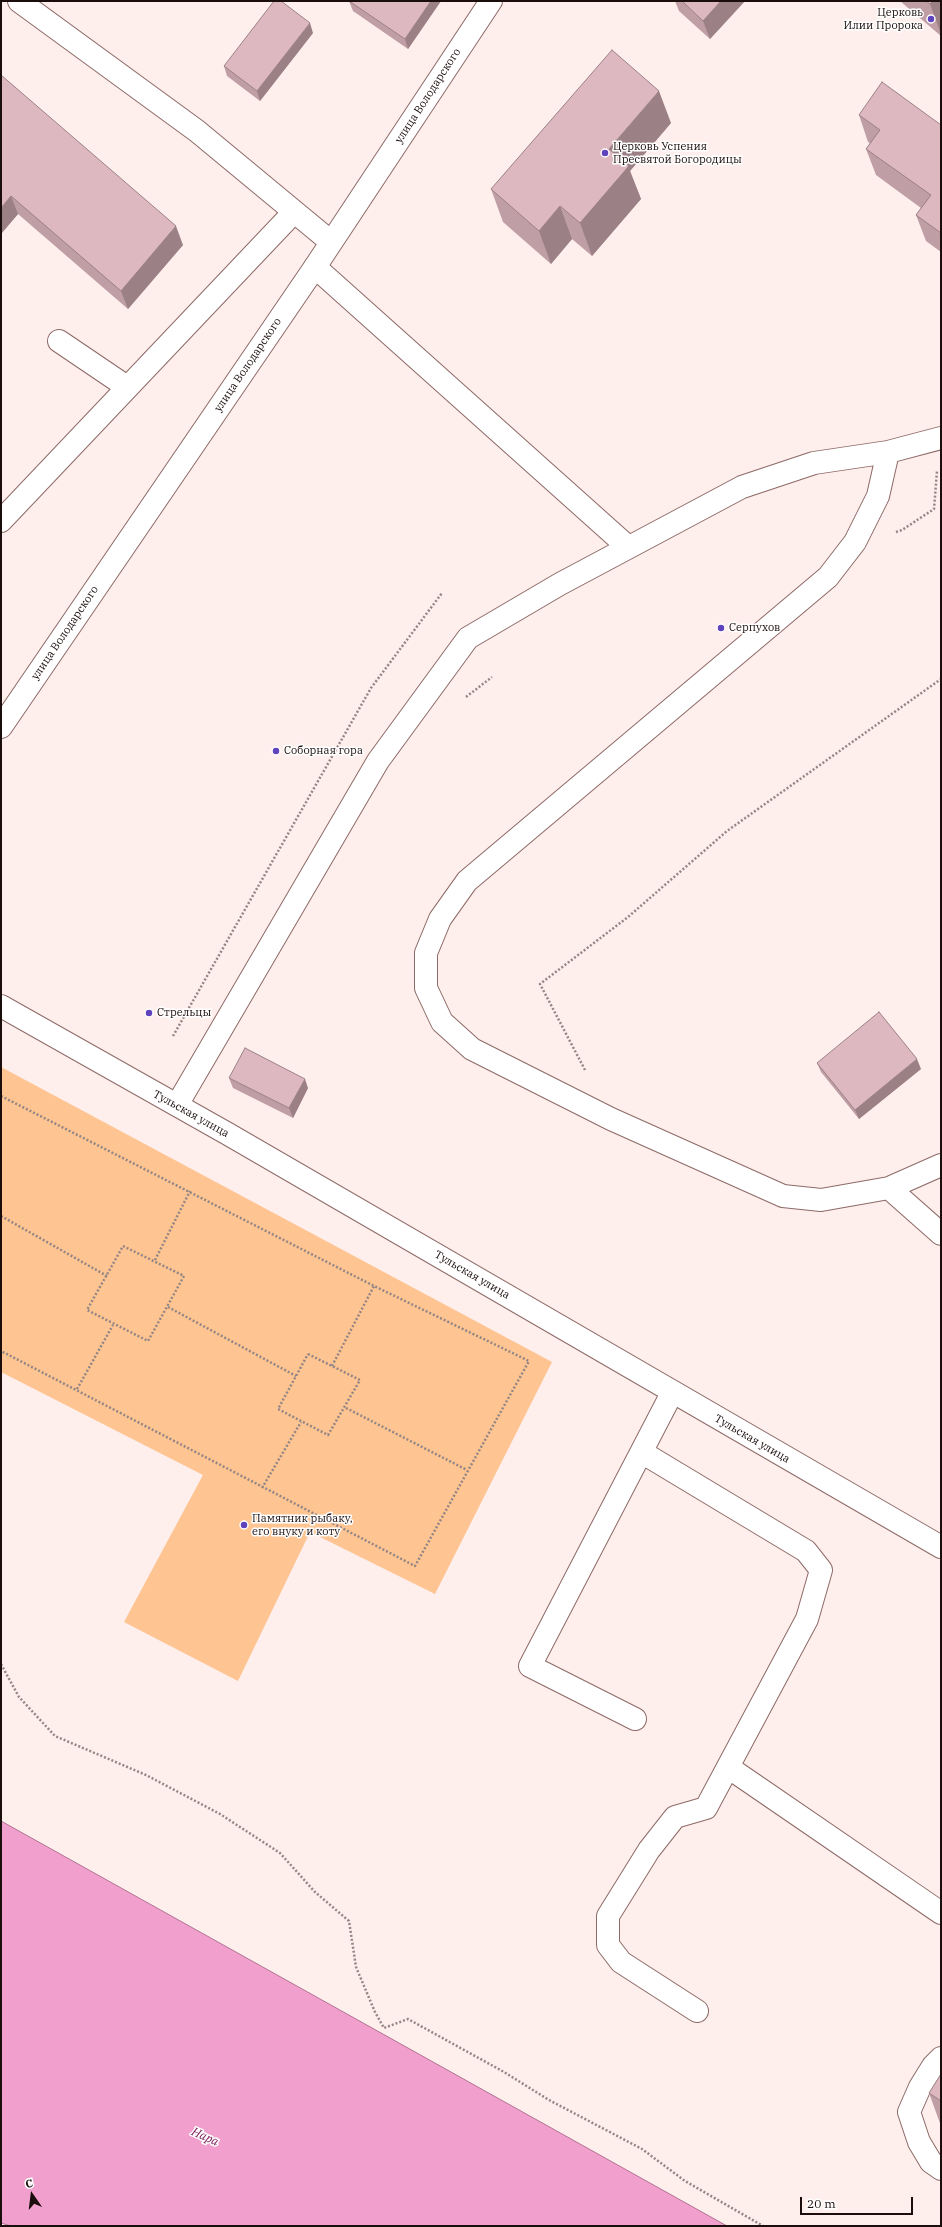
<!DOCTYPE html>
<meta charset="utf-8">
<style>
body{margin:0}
#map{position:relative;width:942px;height:2227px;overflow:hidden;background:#feeeec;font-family:"IBM Plex Serif",serif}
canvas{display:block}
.frame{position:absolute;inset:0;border:2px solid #1a0d0c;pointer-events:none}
.north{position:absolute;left:12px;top:2175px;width:40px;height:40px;-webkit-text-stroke:3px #fff;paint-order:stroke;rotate:346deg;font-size:11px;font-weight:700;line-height:16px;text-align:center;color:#1a0d0c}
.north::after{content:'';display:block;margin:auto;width:14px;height:18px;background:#1a0d0c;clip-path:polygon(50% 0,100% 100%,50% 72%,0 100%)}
.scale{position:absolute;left:800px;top:2197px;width:113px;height:18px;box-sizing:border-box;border:2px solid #1a0d0c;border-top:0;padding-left:5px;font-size:12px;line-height:14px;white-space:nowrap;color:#1a0d0c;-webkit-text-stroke:3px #fff;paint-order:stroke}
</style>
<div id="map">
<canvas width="942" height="2227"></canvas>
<div class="frame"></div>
<div class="north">С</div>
<div class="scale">20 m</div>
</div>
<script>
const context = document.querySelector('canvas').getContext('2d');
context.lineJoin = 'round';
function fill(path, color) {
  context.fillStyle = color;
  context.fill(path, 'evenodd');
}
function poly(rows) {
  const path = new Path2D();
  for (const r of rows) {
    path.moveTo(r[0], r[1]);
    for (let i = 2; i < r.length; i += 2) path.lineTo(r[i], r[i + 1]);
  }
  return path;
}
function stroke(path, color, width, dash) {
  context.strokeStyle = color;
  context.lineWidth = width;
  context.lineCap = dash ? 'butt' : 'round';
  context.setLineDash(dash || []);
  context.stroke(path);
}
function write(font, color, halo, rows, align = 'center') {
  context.font = font + ' "IBM Plex Serif",serif';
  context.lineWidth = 3;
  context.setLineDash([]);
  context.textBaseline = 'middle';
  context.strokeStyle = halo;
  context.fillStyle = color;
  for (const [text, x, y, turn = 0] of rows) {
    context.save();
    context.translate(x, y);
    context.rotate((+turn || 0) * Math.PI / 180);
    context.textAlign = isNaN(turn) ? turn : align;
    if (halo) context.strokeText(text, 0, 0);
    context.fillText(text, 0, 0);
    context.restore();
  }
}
const green = poly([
 [1,1067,552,1362,435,1594,310,1532,238,1681,124,1622,203,1475,1,1372]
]);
const water = poly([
 [1,1821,727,2226,11,2226,1,2223,1,1821]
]);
const path = poly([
 [896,532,902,530,934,509,937,471],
 [466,697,492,677],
 [173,1036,371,688,442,593],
 [585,1070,540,984,628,917,727,831,941,679],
 [1,1096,374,1286,529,1361,415,1566,1,1351],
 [1,1216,107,1276],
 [123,1246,184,1276,148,1341,87,1310,123,1246],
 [155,1260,190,1191],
 [168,1307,296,1376],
 [308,1354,360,1380,328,1435,278,1409,308,1354],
 [332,1366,374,1286],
 [77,1389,113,1325],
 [346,1408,467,1470],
 [262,1488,301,1422],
 [1,1664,19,1697,55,1736,146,1775,220,1814,280,1853,315,1892,349,1921,356,1967,375,2012,384,2028,408,2019,504,2072,549,2100,642,2149,685,2181,763,2226]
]);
const minor = poly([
 [19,1,197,131,331,242],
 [315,267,628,547],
 [59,341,127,387],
 [888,452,878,496,855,542,828,577,467,881,440,919,426,953,426,988,442,1022,472,1049,611,1119,783,1196,821,1200,889,1188,941,1165],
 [1,521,294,212],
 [1,1006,228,1134,941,1547],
 [177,1105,378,761,468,638,560,584,742,487,814,463,888,452,941,438],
 [889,1188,941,1234],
 [643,1453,806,1551,821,1570,807,1619,706,1808,675,1817,649,1850,608,1916,608,1945,621,1962,697,2011],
 [635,1719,530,1666,672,1393],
 [728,1767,941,1913],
 [941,2058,933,2066,920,2087,909,2112,919,2142,931,2162,941,2169]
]);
const major = poly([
 [1,727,315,267,491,1]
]);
const wall = poly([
 [349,1,441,1,408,49,353,11],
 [675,1,745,1,710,39,679,11],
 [900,1,941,1,941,36],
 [313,33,260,101,227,76,224,66],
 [1,75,183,245,128,309,18,214,1,234],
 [859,115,941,125,941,252,926,241,916,215,921,208,876,175,866,149,870,143,868,142],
 [671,123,630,171,641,199,592,256,572,239,551,264,503,222,491,189],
 [817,1063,921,1069,859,1119,821,1072],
 [229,1078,308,1088,293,1118,233,1088],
 [941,2074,941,2126,929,2093]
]);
const shadedWall = poly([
 [431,1,441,1,408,49,405,39],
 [721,1,745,1,710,39,703,21],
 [933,1,941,1,941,34,930,4],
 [310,23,313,33,260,101,257,91],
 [659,91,671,123,630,171,641,199,592,256,580,223,609,149],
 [11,196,18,214,1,234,1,208],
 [560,206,572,239,551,264,539,231],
 [176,226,183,245,128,309,121,291],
 [917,1059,921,1069,859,1119,855,1110],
 [305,1079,308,1088,293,1118,289,1108]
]);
const building = poly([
 [274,1,281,1,310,23,257,91,224,66,274,1],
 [349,1,431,1,405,39,349,1],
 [682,1,721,1,703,21,682,1],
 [926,1,933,1,930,4,926,1],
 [612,50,659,91,609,149,629,166,580,223,560,206,539,231,491,189,612,50],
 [1,75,176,226,121,291,11,196,1,208,1,75],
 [882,82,941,125,941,233,916,215,931,195,866,149,880,130,859,115,882,82],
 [879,1012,917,1059,855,1110,817,1063,879,1012],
 [245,1048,305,1079,289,1108,229,1078,245,1048],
 [941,2074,941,2101,929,2093,941,2074]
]);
const markers = [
 [931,19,4,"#5f43bc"],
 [605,153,4,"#5f43bc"],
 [721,628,4,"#5f43bc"],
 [276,751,4,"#5f43bc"],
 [149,1013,4,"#5f43bc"],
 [244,1525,4,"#5f43bc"]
];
const poiNames = [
 ["Церковь",923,13,"right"],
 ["Илии Пророка",923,26,"right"],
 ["Церковь Успения",613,147],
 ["Пресвятой Богородицы",613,160],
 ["Серпухов",729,628],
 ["Соборная гора",284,751],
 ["Стрельцы",157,1013],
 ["Памятник рыбаку,",252,1519],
 ["его внуку и коту",252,1532]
];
const streetNames = [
 ["улица Володарского",428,96,-57],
 ["улица Володарского",248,365,-56],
 ["улица Володарского",65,633,-56],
 ["Тульская улица",191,1114,29],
 ["Тульская улица",472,1275,30],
 ["Тульская улица",752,1439,30]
];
const waterNames = [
 ["Нара",205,2137,24]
];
fill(green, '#fec491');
fill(water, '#f19fcc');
stroke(water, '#b07392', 1);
stroke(minor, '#8d6a67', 24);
stroke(major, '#8d6a67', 24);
stroke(path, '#948684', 2.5, [2, 2]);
stroke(minor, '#fff', 22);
stroke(major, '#fff', 22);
fill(wall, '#bf9ea5');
fill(shadedWall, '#9b8186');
fill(building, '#deb8c0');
stroke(building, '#9b8186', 1);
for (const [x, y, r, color] of markers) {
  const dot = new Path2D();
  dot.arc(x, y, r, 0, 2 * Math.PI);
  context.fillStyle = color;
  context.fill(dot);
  stroke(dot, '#fff', 1.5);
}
write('11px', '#1a0d0c', '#fff', poiNames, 'left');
write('11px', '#1a0d0c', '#fff', streetNames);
write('italic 12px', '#7a1b59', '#fff', waterNames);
</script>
